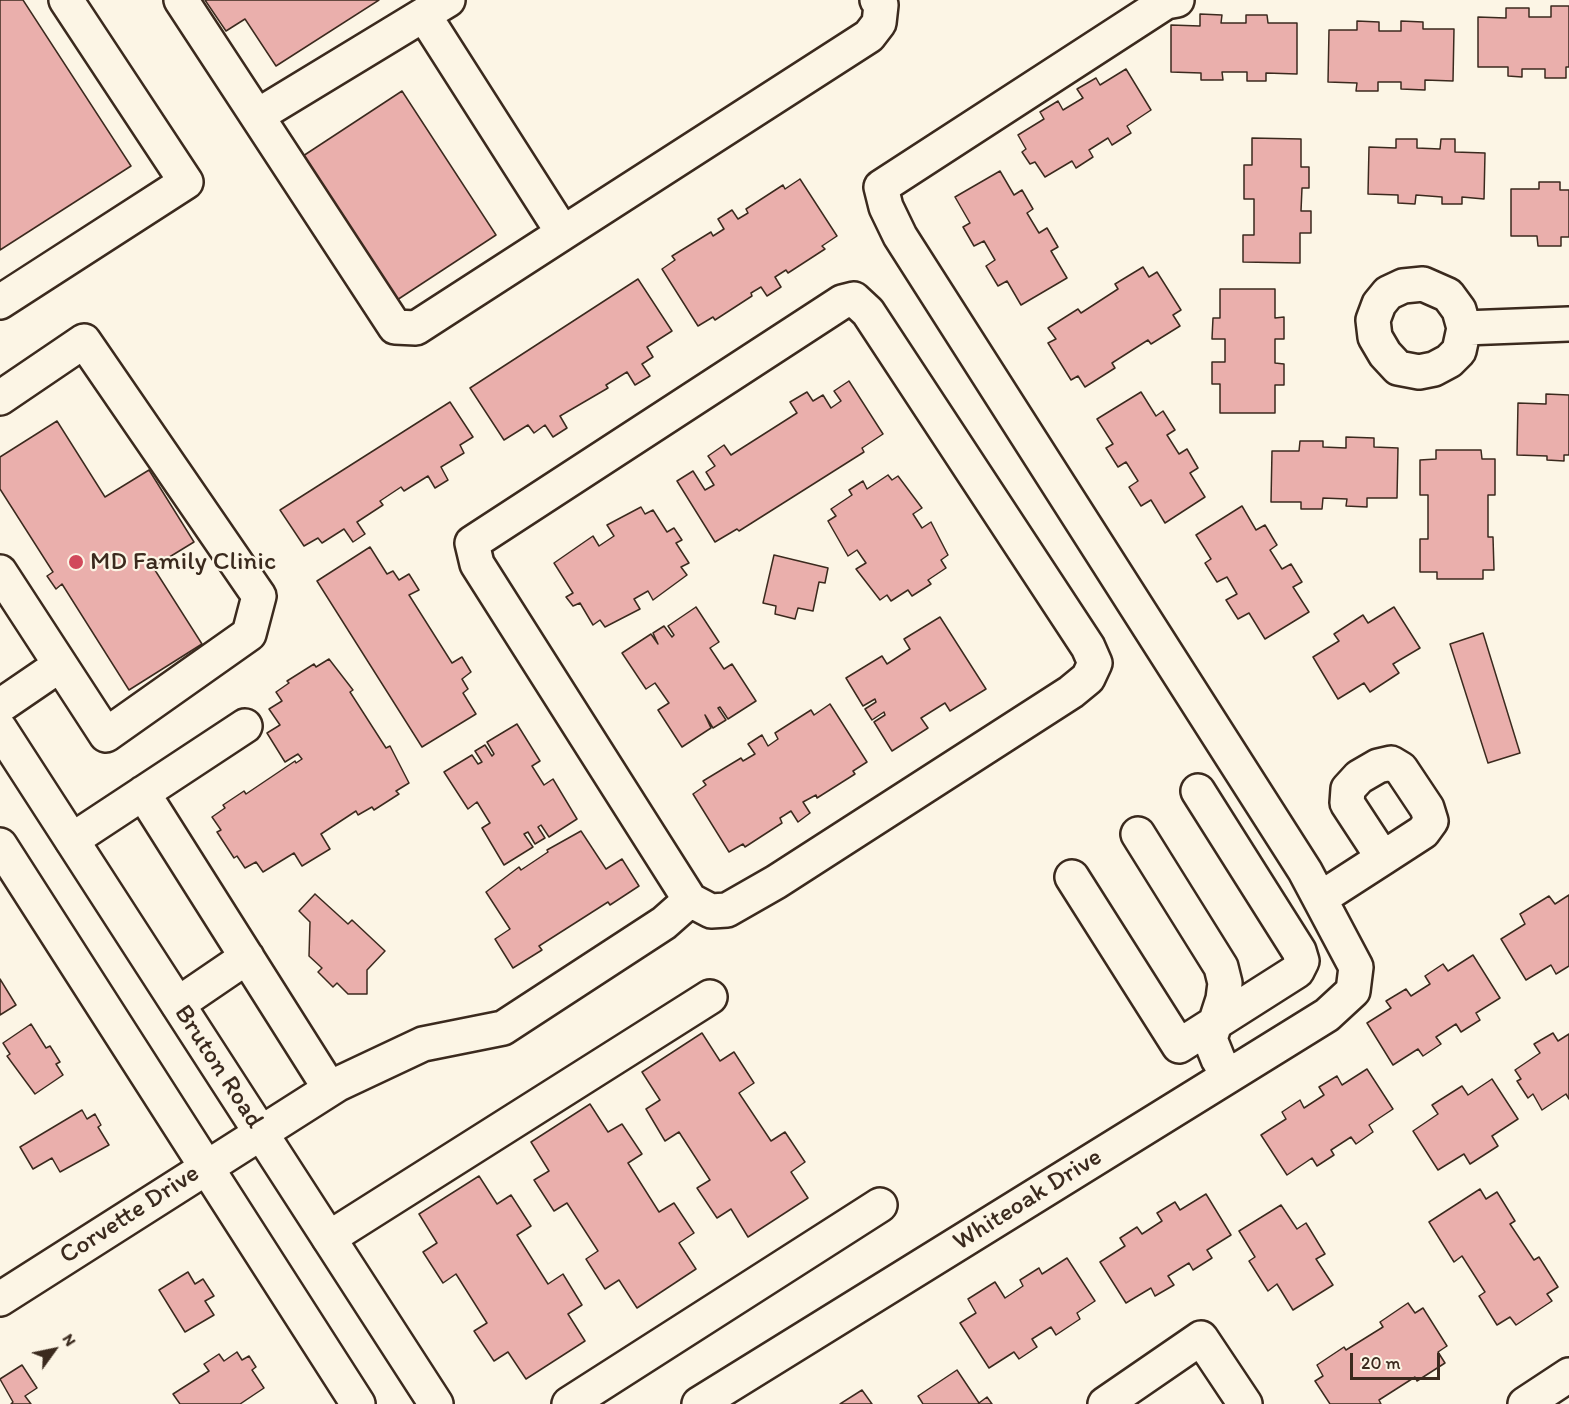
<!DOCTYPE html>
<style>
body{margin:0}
#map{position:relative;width:1569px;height:1404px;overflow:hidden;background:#fcf5e5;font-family:Itim,sans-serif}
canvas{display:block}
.north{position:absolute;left:24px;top:1320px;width:60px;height:60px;-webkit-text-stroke:4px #fcf5e5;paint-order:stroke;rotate:57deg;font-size:16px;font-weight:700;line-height:24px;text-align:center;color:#3b2a1e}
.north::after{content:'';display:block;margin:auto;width:21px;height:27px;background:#3b2a1e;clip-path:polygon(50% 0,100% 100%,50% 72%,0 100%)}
.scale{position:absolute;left:1350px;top:1353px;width:90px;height:27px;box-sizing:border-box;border:3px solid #3b2a1e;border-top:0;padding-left:8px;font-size:18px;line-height:21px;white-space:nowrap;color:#3b2a1e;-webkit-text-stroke:4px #fcf5e5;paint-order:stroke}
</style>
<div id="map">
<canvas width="1569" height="1404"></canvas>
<div class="north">N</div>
<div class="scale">20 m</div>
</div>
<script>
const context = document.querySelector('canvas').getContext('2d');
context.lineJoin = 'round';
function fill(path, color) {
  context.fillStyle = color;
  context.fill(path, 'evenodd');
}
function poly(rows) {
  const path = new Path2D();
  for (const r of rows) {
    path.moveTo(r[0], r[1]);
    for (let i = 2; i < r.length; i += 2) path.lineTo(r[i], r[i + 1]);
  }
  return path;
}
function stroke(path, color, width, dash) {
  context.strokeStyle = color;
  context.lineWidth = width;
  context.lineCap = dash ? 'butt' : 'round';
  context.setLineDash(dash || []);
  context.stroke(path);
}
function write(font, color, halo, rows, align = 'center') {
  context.font = font + ' Itim,sans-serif';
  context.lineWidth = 4.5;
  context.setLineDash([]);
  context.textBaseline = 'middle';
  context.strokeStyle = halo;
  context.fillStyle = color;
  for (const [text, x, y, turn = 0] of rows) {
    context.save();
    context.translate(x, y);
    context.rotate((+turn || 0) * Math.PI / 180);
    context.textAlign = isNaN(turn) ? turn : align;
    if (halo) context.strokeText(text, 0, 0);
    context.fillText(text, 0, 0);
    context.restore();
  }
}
const building = poly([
 [0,0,23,0,131,166,0,250,0,0],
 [205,0,379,0,276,66,245,19,226,31,205,0],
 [1551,6,1569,6,1569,67,1566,67,1566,78,1545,78,1545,69,1522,69,1522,77,1508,76,1508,67,1478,67,1478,17,1506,18,1506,8,1529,8,1529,17,1551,17,1551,6],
 [1200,14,1222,15,1221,23,1246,23,1246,15,1267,15,1268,23,1297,23,1297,74,1266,73,1266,81,1247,81,1247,72,1222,72,1223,80,1201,80,1201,73,1171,72,1171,25,1200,26,1200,14],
 [1357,21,1379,22,1379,31,1401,31,1401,21,1423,22,1423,29,1454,29,1453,81,1425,80,1425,90,1401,89,1401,82,1378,82,1378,91,1356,91,1357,83,1328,82,1329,30,1357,30,1357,21],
 [1126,69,1151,110,1127,126,1131,133,1112,145,1108,138,1089,150,1093,157,1076,168,1072,161,1045,177,1035,162,1030,164,1022,152,1026,149,1018,135,1044,119,1040,112,1058,101,1063,110,1083,98,1077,89,1096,78,1100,85,1126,69],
 [402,91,496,235,397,300,303,156,402,91],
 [1252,138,1301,139,1301,167,1309,167,1309,188,1302,188,1301,211,1311,211,1311,233,1300,233,1300,263,1243,262,1243,235,1254,235,1254,199,1244,199,1244,165,1252,165,1252,138],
 [1396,139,1417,139,1417,148,1440,149,1441,139,1455,139,1455,152,1485,153,1484,199,1462,197,1462,204,1442,204,1442,197,1416,195,1415,204,1398,203,1398,195,1368,194,1369,147,1396,148,1396,139],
 [1000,171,1014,195,1022,190,1033,209,1027,213,1039,233,1047,228,1058,247,1051,251,1067,278,1021,305,1007,281,998,286,986,266,995,260,984,241,974,246,963,227,970,223,955,197,1000,171],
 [800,179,837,236,822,246,825,249,788,273,786,270,775,277,781,287,767,296,761,287,751,293,752,296,715,320,713,317,698,326,662,269,675,260,672,256,711,232,713,236,724,229,718,219,732,210,738,219,748,213,746,209,783,185,785,189,800,179],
 [1539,182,1560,182,1560,190,1569,190,1569,237,1561,237,1561,246,1538,246,1537,236,1511,236,1511,189,1539,189,1539,182],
 [1143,267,1149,277,1157,272,1181,310,1173,315,1180,326,1151,344,1148,340,1112,363,1115,368,1085,387,1078,376,1071,380,1048,343,1056,339,1048,328,1078,309,1081,313,1118,289,1115,284,1143,267],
 [638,279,672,331,647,347,653,357,642,364,650,376,635,385,627,372,606,385,608,388,560,416,567,428,553,437,545,425,534,433,528,425,504,440,470,388,638,279],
 [1220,289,1275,289,1275,318,1284,317,1284,339,1275,339,1275,363,1284,364,1284,385,1275,385,1275,413,1220,413,1220,384,1212,384,1212,362,1225,362,1225,339,1212,339,1213,318,1220,318,1220,289],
 [849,381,883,434,862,448,864,452,739,531,737,529,715,542,677,481,693,471,705,490,714,485,706,472,715,466,708,456,724,445,731,455,797,413,790,402,807,392,813,401,823,395,831,408,841,401,834,391,849,381],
 [1141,392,1156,416,1163,411,1175,430,1167,435,1179,454,1187,449,1198,468,1190,473,1205,497,1165,523,1151,500,1141,506,1129,487,1138,481,1126,462,1118,467,1106,448,1113,444,1097,419,1141,392],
 [1546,394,1569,395,1569,455,1564,455,1564,461,1547,460,1547,456,1517,455,1518,403,1546,404,1546,394],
 [450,402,473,437,460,445,464,453,441,467,448,480,435,488,428,476,404,491,401,487,380,501,383,505,357,522,365,534,353,542,344,529,322,543,318,538,304,546,280,510,450,402],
 [57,421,105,497,149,470,194,542,153,567,202,644,129,690,62,584,56,589,47,576,53,572,0,489,0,457,57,421],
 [1346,437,1374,438,1374,447,1398,448,1397,498,1367,498,1367,507,1346,506,1347,499,1323,498,1322,509,1301,509,1301,502,1271,502,1272,451,1299,451,1300,441,1323,441,1323,447,1346,448,1346,437],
 [1436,450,1481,450,1482,459,1495,459,1495,495,1488,495,1488,537,1493,537,1494,570,1483,570,1483,579,1437,579,1437,572,1420,572,1420,539,1428,539,1428,495,1420,495,1420,460,1436,459,1436,450],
 [888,475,892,480,898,476,922,508,913,514,922,528,931,522,948,555,941,560,946,568,928,580,931,584,912,596,908,590,891,601,887,595,880,600,856,569,866,563,857,550,848,556,828,521,836,516,831,509,852,495,849,490,863,481,867,489,888,475],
 [1242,506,1256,530,1265,525,1277,545,1270,550,1282,569,1291,564,1302,582,1293,587,1309,612,1265,639,1249,613,1238,619,1226,600,1237,594,1227,577,1217,582,1205,563,1211,559,1196,535,1242,506],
 [641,507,645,514,653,510,667,532,674,528,682,540,676,543,689,563,681,567,687,575,653,600,648,591,634,599,640,609,605,627,600,620,593,625,580,603,573,606,566,597,573,593,554,563,593,536,599,546,614,536,607,525,641,507],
 [370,547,387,574,393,571,399,580,409,574,419,590,409,595,452,663,462,657,471,672,462,679,468,689,463,693,476,714,422,747,317,581,370,547],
 [774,555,828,568,825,583,819,582,813,611,798,608,795,619,775,614,776,606,763,603,774,555],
 [696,607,719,642,710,648,724,669,732,664,756,701,728,719,720,707,718,708,726,720,713,728,705,715,711,728,682,747,658,710,669,703,655,683,646,689,622,653,651,634,658,644,653,633,664,626,672,637,674,635,668,626,696,607],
 [1394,607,1420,648,1393,664,1399,673,1370,692,1364,683,1338,699,1313,657,1339,641,1334,634,1363,615,1368,623,1394,607],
 [940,617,986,689,950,711,945,703,921,718,928,728,892,751,874,722,885,715,884,712,872,720,865,709,876,702,875,699,863,706,846,678,882,656,887,664,910,649,904,639,940,617],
 [1483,633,1520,753,1488,763,1450,644,1483,633],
 [329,659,353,690,350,692,386,748,390,746,409,783,396,791,399,794,374,810,372,807,358,815,356,811,321,834,330,849,302,866,294,853,263,872,256,862,245,868,237,856,234,858,217,832,221,830,212,817,225,808,223,805,244,791,246,794,295,761,296,763,302,759,298,754,285,762,267,733,280,725,269,709,282,701,276,692,289,683,287,681,314,664,316,667,329,659],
 [830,704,867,762,853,771,855,774,817,798,816,795,803,802,810,813,798,822,791,811,780,818,782,823,745,847,743,844,729,852,693,794,706,785,703,781,741,758,743,761,755,754,748,744,762,735,768,746,778,739,775,733,811,710,814,715,830,704],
 [517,724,540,761,532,766,544,785,553,779,577,819,549,837,541,825,538,827,545,838,535,844,528,832,524,834,533,847,504,865,482,828,490,823,477,802,468,809,444,772,472,755,478,764,482,762,475,751,485,745,492,756,494,754,487,742,517,724],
 [581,831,606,869,622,859,639,886,610,905,608,902,539,946,542,950,513,968,495,939,510,929,486,892,519,867,521,870,548,852,547,850,581,831],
 [315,894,348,924,352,920,385,951,367,970,367,994,348,994,337,983,333,987,318,972,322,968,309,956,310,922,299,911,315,894],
 [1569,895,1569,966,1556,974,1551,965,1526,980,1501,939,1525,924,1520,914,1549,896,1555,904,1569,895],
 [1473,955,1500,998,1476,1013,1480,1020,1461,1032,1456,1024,1436,1037,1441,1044,1423,1056,1418,1049,1393,1065,1367,1023,1391,1008,1386,1001,1406,989,1411,996,1430,984,1425,976,1443,964,1448,971,1473,955],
 [0,979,16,1005,0,1015,0,979],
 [31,1024,46,1048,50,1046,60,1062,56,1064,63,1075,35,1094,7,1056,10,1054,3,1043,31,1024],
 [702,1033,720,1061,734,1052,754,1083,739,1093,771,1141,785,1132,805,1162,791,1172,808,1198,748,1237,731,1209,717,1218,697,1188,710,1180,679,1132,665,1141,646,1109,660,1100,642,1072,702,1033],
 [1553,1033,1558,1041,1569,1034,1569,1099,1566,1094,1542,1110,1533,1094,1528,1098,1517,1081,1521,1079,1515,1070,1540,1053,1534,1044,1553,1033],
 [1367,1069,1393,1109,1369,1125,1373,1132,1356,1144,1351,1137,1331,1150,1334,1155,1317,1166,1312,1158,1287,1175,1261,1135,1286,1119,1282,1112,1300,1100,1304,1108,1324,1095,1319,1087,1337,1076,1342,1085,1367,1069],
 [1492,1079,1518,1119,1492,1136,1498,1146,1470,1164,1464,1154,1438,1170,1413,1131,1438,1114,1432,1105,1462,1086,1468,1095,1492,1079],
 [590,1104,608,1132,622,1124,642,1154,628,1163,659,1212,674,1203,694,1233,679,1243,696,1269,637,1308,619,1280,605,1289,586,1259,598,1251,567,1203,554,1211,534,1180,549,1171,531,1142,590,1104],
 [82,1110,87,1119,95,1114,101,1125,98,1127,109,1145,60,1172,52,1158,33,1169,20,1147,82,1110],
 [479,1176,497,1204,511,1195,531,1226,517,1235,548,1284,563,1274,582,1305,568,1314,585,1341,526,1379,508,1352,494,1361,474,1331,487,1323,456,1274,443,1283,423,1252,437,1243,419,1214,479,1176],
 [1480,1189,1486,1199,1497,1192,1515,1221,1510,1224,1534,1260,1539,1257,1558,1287,1547,1294,1552,1301,1516,1325,1510,1317,1497,1325,1479,1296,1485,1292,1462,1256,1454,1262,1429,1222,1480,1189],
 [1206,1194,1231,1235,1207,1250,1212,1258,1193,1270,1189,1263,1168,1276,1174,1285,1155,1296,1151,1288,1126,1303,1100,1262,1125,1246,1120,1238,1137,1227,1142,1234,1162,1221,1157,1213,1175,1202,1180,1210,1206,1194],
 [1281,1205,1297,1229,1306,1223,1325,1254,1316,1259,1333,1285,1293,1310,1277,1284,1268,1291,1249,1261,1255,1257,1239,1231,1281,1205],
 [1067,1258,1095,1301,1077,1313,1080,1319,1056,1335,1051,1327,1032,1339,1037,1347,1019,1359,1014,1352,989,1368,960,1323,976,1313,968,1299,995,1282,1005,1298,1023,1286,1020,1280,1039,1268,1042,1274,1067,1258],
 [188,1272,195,1284,203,1279,214,1296,205,1301,214,1315,185,1332,159,1290,188,1272],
 [1408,1303,1415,1313,1423,1308,1447,1346,1438,1352,1445,1363,1417,1381,1415,1377,1379,1400,1381,1404,1330,1404,1315,1381,1323,1376,1317,1365,1344,1347,1346,1350,1383,1327,1380,1322,1408,1303],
 [237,1352,242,1360,249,1356,256,1367,252,1370,264,1388,240,1404,180,1404,173,1394,209,1371,204,1364,219,1354,224,1361,237,1352],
 [22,1365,37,1388,25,1396,31,1404,11,1404,13,1402,0,1379,22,1365],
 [957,1370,979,1403,987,1397,992,1404,923,1404,918,1396,957,1370],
 [862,1390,872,1404,840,1404,862,1390]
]);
const minor = poly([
 [181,0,257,116,448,0],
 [257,116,395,327,416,328,563,233,424,15],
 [563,233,869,36,879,23,881,5,877,0],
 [1423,284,1448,295,1459,310,1464,328,1459,351,1449,361,1434,369,1419,372,1398,368,1385,354,1375,337,1373,320,1379,304,1388,293,1403,286,1423,284],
 [854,299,868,312,1088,647,1095,663,1088,678,1071,692,776,882,727,910,711,911,690,900,477,564,472,543,842,302,854,299],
 [0,302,186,182,66,0],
 [1464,328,1569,324],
 [0,398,84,341,259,596,249,634,106,735,0,572],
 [0,706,60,665],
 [143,793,330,1089],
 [1138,834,1221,967,1225,983,1223,999,1210,1039,1218,1059,1228,1076],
 [72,840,245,726],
 [1072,877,1179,1046,1297,971,1302,961,1299,951,1198,791],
 [1321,898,1383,858,1423,832,1431,821,1427,808,1401,769,1391,763,1378,766,1359,777,1348,789,1347,803,1383,858],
 [178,1004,247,957],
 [329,1238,710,997],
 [0,1299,338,1084,423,1044,503,1028,664,923,690,900],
 [569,1404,880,1205],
 [699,1404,1327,1015,1353,991,1356,967,1305,871,900,236,886,207,881,187,1166,2,1177,0],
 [1105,1404,1201,1338,1245,1404],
 [1525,1404,1569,1375]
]);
const major = poly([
 [0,729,436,1404],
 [0,845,358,1404]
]);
const markers = [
 [76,562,8,"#d1495b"]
];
const poiNames = [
 ["MD Family Clinic",90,562]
];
const streetNames = [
 ["Bruton Road",218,1067,57],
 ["Whiteoak Drive",1028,1200,-32],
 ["Corvette Drive",130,1215,-33]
];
fill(building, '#eaafac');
stroke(building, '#3b2a1e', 1.5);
stroke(minor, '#3b2a1e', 38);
stroke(major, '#3b2a1e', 38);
stroke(minor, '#fcf5e5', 33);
stroke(major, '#fcf5e5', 33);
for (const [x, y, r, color] of markers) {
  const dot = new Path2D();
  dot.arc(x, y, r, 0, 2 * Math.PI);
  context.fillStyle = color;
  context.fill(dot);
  stroke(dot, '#fcf5e5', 2);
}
write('26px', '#3b2a1e', '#fcf5e5', poiNames, 'left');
write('26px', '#3b2a1e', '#fcf5e5', streetNames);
</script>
